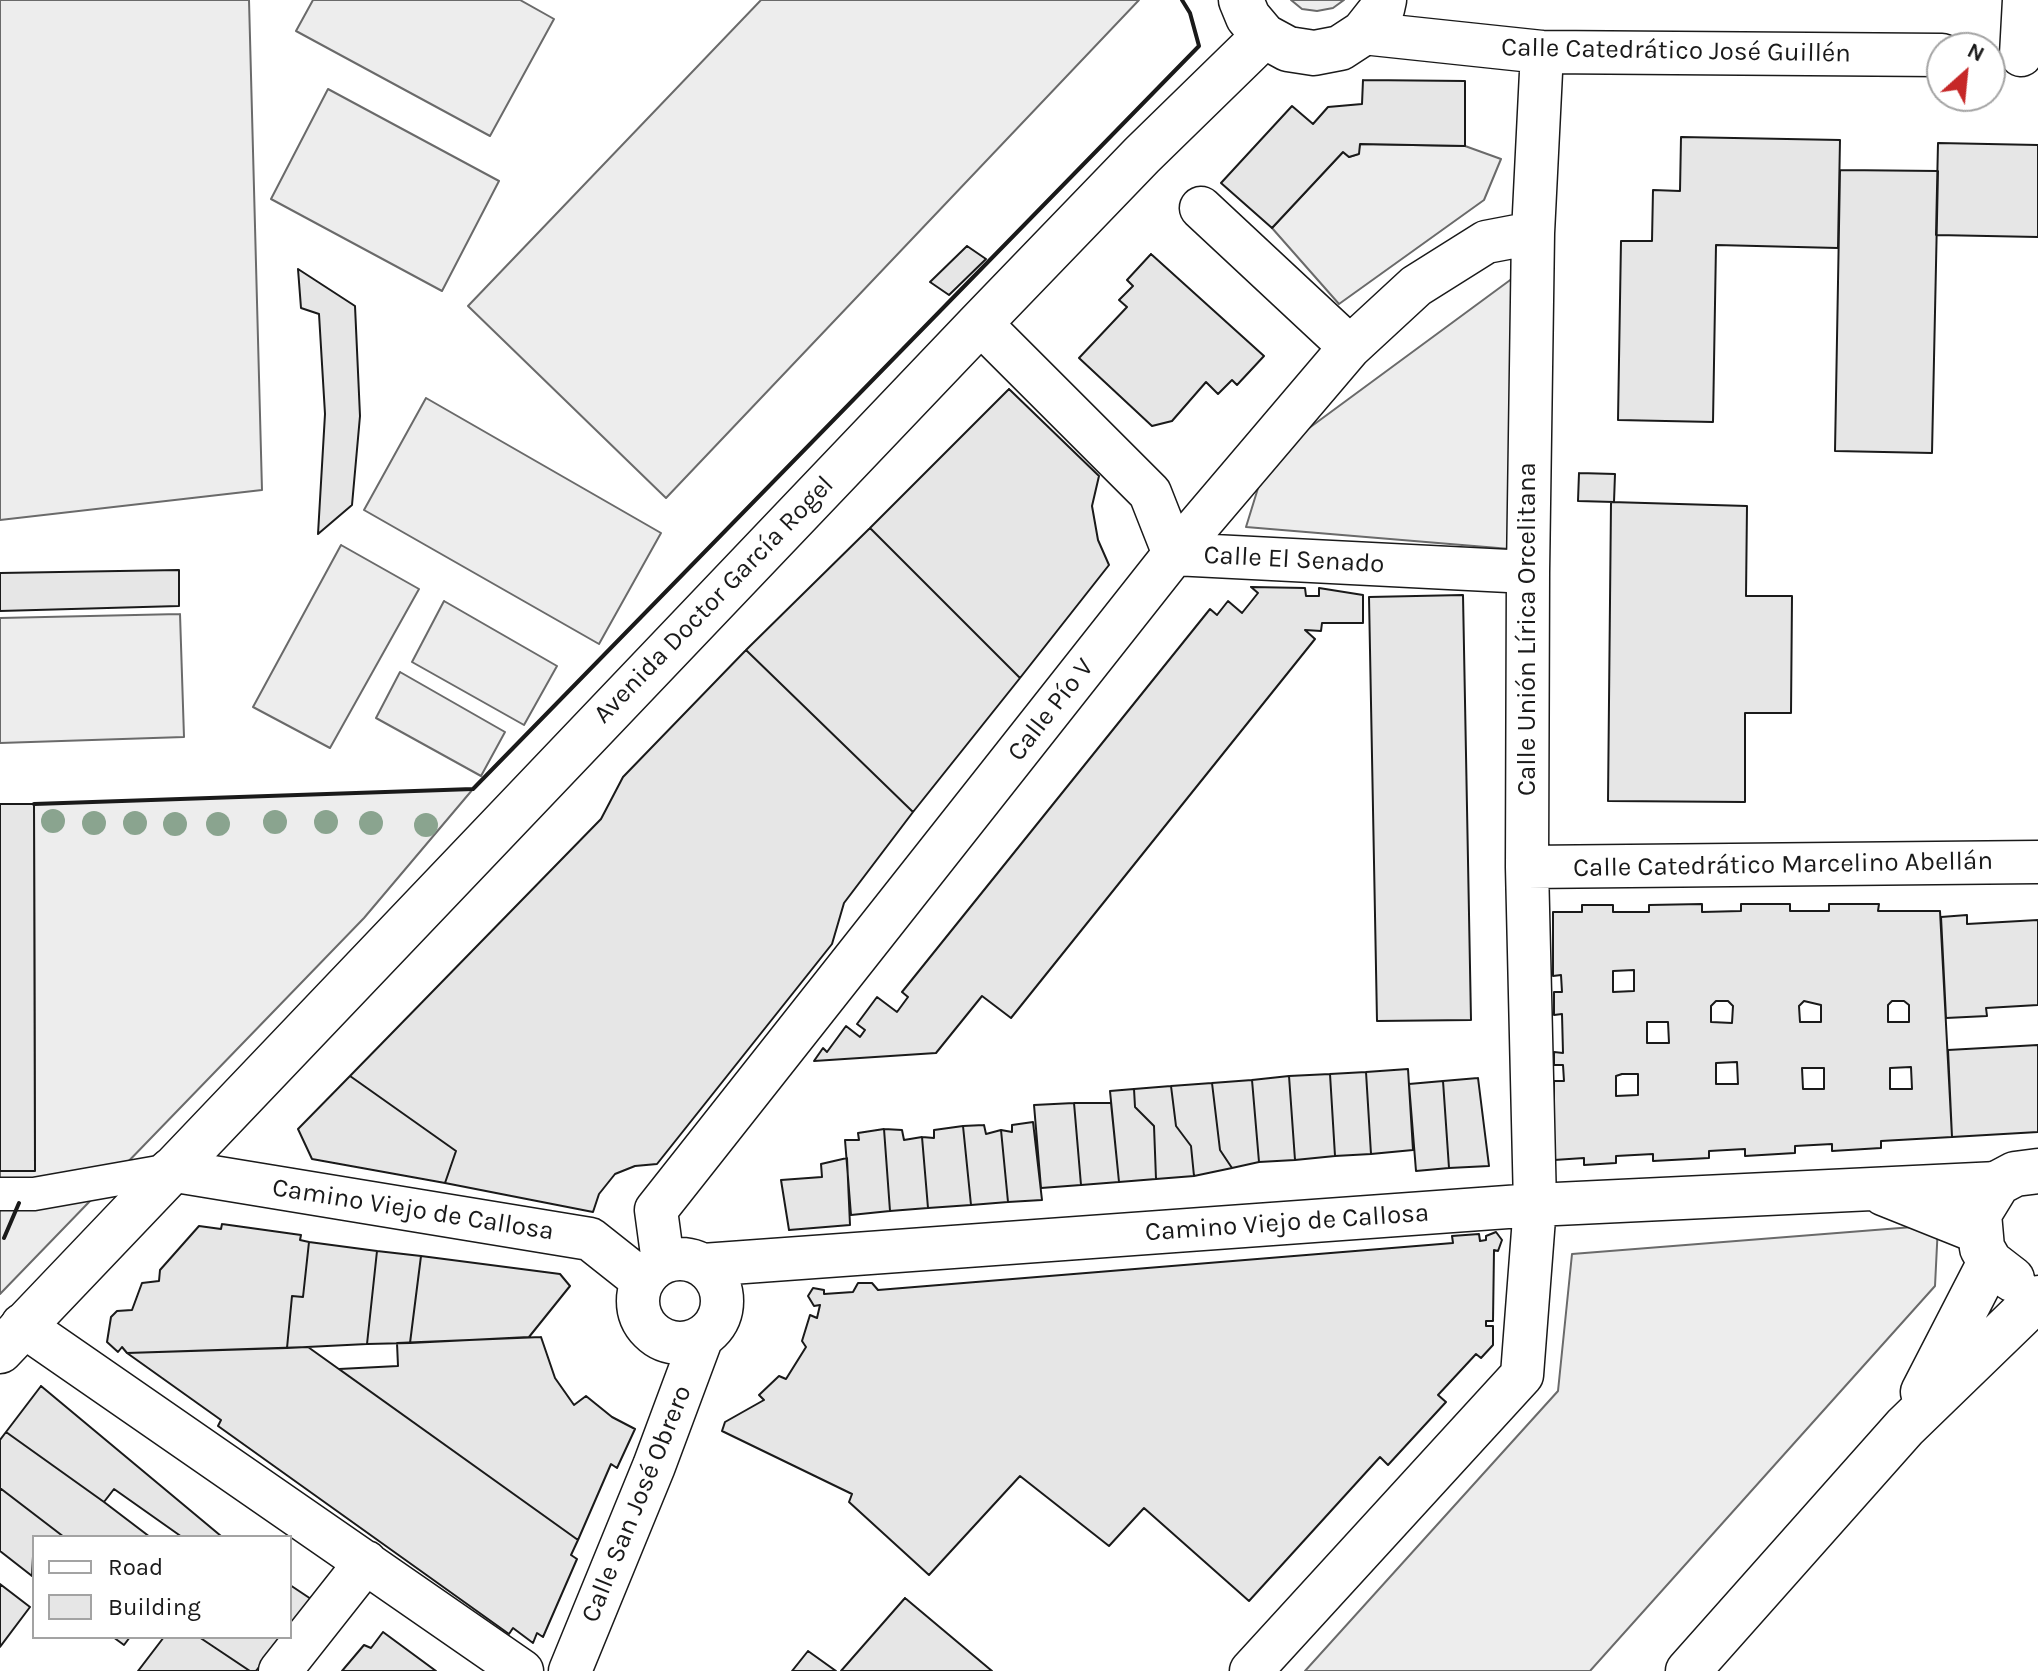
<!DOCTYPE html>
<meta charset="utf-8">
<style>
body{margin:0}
#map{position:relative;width:2038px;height:1671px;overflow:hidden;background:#fff;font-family:Karla,sans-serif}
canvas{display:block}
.legend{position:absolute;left:32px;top:1535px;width:260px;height:104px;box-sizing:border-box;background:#fff;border:2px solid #a3a3a3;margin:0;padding:10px 14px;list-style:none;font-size:24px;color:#1a1a1a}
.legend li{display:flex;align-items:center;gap:16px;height:40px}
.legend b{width:40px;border:2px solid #a3a3a3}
.north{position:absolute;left:1926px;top:32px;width:80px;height:80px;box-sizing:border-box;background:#fff;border:2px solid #a3a3a3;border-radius:50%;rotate:27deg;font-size:22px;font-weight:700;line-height:32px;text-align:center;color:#1a1a1a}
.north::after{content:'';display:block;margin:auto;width:28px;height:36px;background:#c62828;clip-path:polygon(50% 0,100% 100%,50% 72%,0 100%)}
</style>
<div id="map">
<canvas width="2038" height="1671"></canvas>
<ul class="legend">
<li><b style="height:10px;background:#fff"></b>Road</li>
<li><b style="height:22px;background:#e6e6e6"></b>Building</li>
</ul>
<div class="north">N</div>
</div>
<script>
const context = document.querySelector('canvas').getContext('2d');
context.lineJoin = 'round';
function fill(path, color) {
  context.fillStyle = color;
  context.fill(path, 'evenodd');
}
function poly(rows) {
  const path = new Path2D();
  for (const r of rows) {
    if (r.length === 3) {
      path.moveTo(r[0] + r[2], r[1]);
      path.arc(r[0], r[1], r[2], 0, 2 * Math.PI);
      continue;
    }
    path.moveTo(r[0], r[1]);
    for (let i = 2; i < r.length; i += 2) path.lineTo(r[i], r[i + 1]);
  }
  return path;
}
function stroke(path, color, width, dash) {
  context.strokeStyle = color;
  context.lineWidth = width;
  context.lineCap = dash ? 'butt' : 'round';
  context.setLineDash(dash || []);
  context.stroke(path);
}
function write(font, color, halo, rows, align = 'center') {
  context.font = font + ' Karla,sans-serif';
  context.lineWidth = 6;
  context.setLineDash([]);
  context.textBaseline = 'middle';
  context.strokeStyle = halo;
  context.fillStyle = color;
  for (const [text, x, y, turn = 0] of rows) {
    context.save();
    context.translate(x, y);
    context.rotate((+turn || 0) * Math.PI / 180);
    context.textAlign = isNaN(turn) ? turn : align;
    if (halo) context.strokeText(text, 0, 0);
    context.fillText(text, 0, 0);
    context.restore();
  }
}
const built = poly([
 [0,0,249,0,262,490,0,520,0,0],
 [313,0,520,0,554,19,490,136,296,31,313,0],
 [761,0,1139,0,666,498,468,306,761,0],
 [1291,0,1344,0,1333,8,1317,11,1302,9,1291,0],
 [328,89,499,181,442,291,271,199,328,89],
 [1360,144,1465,146,1501,159,1484,200,1339,304,1272,228,1343,152,1349,157,1358,154,1360,144],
 [1517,275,1510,549,1246,527,1267,459,1517,275],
 [426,398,661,533,599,644,364,510,426,398],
 [341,545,419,589,330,748,253,707,341,545],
 [444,601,557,666,524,725,412,662,444,601],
 [180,614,184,737,0,743,0,618,180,614],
 [400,672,505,732,481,776,376,718,400,672],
 [473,789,364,918,0,1294,0,1171,35,1170,34,804,473,789],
 [1938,1225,1935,1286,1590,1671,1305,1671,1558,1391,1572,1254,1938,1225]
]);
const building = poly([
 [1363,80,1465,81,1465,146,1360,144,1359,154,1349,157,1343,152,1272,228,1221,183,1292,106,1313,124,1328,107,1362,104,1363,80],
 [1681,137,1840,140,1838,248,1716,245,1713,422,1618,420,1621,241,1652,241,1653,190,1680,191,1681,137],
 [1938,143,2038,145,2038,237,1936,235,1938,143],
 [1840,170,1938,171,1932,453,1835,451,1840,170],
 [967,246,986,259,949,295,930,282,967,246],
 [1151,254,1264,356,1237,385,1232,380,1218,394,1206,382,1172,421,1152,426,1079,358,1127,307,1119,300,1133,286,1127,280,1151,254],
 [298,269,355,306,360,416,352,505,318,534,325,414,319,314,301,308,298,269],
 [1009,389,1099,476,1092,506,1098,540,1109,565,1020,678,870,528,1009,389],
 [1579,473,1615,474,1614,502,1578,501,1579,473],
 [1611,502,1747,506,1746,596,1792,596,1791,713,1745,713,1745,802,1608,801,1611,502],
 [870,528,1020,678,913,812,746,650,870,528],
 [179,570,179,606,0,611,0,573,179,570],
 [1251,587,1305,588,1306,596,1319,596,1319,588,1363,595,1363,623,1322,623,1321,631,1305,630,1315,639,1011,1018,982,996,936,1053,814,1061,823,1048,827,1052,846,1026,860,1037,865,1030,857,1024,877,997,897,1012,908,997,902,992,1210,609,1217,615,1228,601,1242,613,1258,593,1251,587],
 [1463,595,1471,1020,1377,1021,1369,597,1463,595],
 [746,650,913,812,844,903,832,944,657,1164,635,1166,615,1174,599,1194,593,1212,445,1183,456,1151,350,1076,601,819,623,777,746,650],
 [0,804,34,804,35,1171,0,1171,0,804],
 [1702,904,1702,912,1741,911,1741,904,1790,904,1790,911,1829,911,1829,904,1879,904,1878,911,1940,911,1952,1137,1881,1141,1881,1148,1832,1151,1832,1144,1795,1146,1795,1153,1745,1156,1745,1149,1709,1151,1709,1158,1653,1161,1653,1154,1616,1156,1616,1163,1584,1165,1584,1158,1554,1160,1554,1081,1564,1081,1563,1065,1554,1065,1554,1052,1563,1053,1562,1014,1554,1015,1554,992,1562,992,1561,975,1553,976,1553,912,1582,912,1582,905,1613,905,1613,912,1649,912,1649,905,1702,904],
 [1634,970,1634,991,1613,992,1613,971,1634,970],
 [1716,1001,1728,1001,1733,1006,1732,1023,1711,1022,1711,1006,1716,1001],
 [1804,1001,1821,1005,1821,1022,1800,1022,1799,1006,1804,1001],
 [1892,1001,1904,1001,1909,1005,1909,1022,1888,1022,1888,1005,1892,1001],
 [1647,1022,1668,1022,1669,1043,1647,1043,1647,1022],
 [1737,1062,1738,1084,1716,1084,1716,1063,1737,1062],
 [1911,1067,1912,1089,1890,1089,1890,1068,1911,1067],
 [1802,1068,1824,1068,1824,1089,1803,1089,1802,1068],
 [1622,1074,1638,1074,1638,1095,1616,1096,1616,1076,1622,1074],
 [1967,915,1967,924,2038,920,2038,1005,1986,1008,1987,1016,1946,1018,1941,917,1967,915],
 [2038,1045,2038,1132,1952,1137,1948,1050,2038,1045],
 [1408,1069,1413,1150,1371,1154,1366,1072,1408,1069],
 [1366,1072,1371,1154,1335,1156,1330,1074,1366,1072],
 [1330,1074,1335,1156,1295,1160,1289,1076,1330,1074],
 [350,1076,456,1151,445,1183,312,1159,298,1129,350,1076],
 [1289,1076,1295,1160,1259,1162,1252,1080,1289,1076],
 [1478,1078,1489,1166,1449,1168,1443,1081,1478,1078],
 [1252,1080,1259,1162,1232,1168,1220,1150,1212,1083,1252,1080],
 [1443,1081,1449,1168,1416,1171,1409,1084,1443,1081],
 [1212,1083,1220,1150,1232,1168,1194,1176,1191,1146,1176,1126,1171,1086,1212,1083],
 [1171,1086,1176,1126,1191,1146,1194,1176,1156,1179,1154,1126,1135,1107,1134,1089,1171,1086],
 [1134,1089,1135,1107,1154,1126,1156,1179,1119,1182,1110,1091,1134,1089],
 [1074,1103,1111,1103,1119,1182,1081,1185,1074,1103],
 [1074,1103,1081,1185,1041,1188,1034,1105,1074,1103],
 [1033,1122,1042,1200,1008,1202,1001,1130,1012,1132,1012,1125,1033,1122],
 [984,1125,986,1134,1001,1130,1008,1202,971,1205,963,1126,984,1125],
 [963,1126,971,1205,928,1208,922,1137,934,1138,934,1130,963,1126],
 [884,1129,890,1211,851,1215,845,1140,859,1140,858,1133,884,1129],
 [884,1129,902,1130,904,1140,922,1137,928,1208,890,1211,884,1129],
 [847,1158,850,1225,789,1230,781,1180,822,1177,821,1164,847,1158],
 [222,1224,301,1235,300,1240,309,1242,303,1297,292,1296,287,1348,127,1353,122,1347,118,1352,107,1342,111,1317,117,1311,132,1310,142,1283,159,1281,160,1270,199,1226,221,1229,222,1224],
 [1496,1232,1502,1240,1498,1251,1494,1250,1493,1321,1486,1321,1486,1326,1493,1326,1493,1345,1481,1358,1476,1354,1438,1395,1446,1402,1388,1465,1380,1457,1249,1601,1144,1508,1109,1546,1020,1476,929,1575,849,1502,852,1494,722,1431,725,1422,764,1400,759,1395,779,1376,786,1379,806,1347,802,1341,810,1315,817,1318,820,1305,814,1306,808,1296,813,1288,824,1290,824,1294,853,1292,858,1283,872,1283,878,1290,1453,1243,1452,1236,1479,1234,1480,1241,1486,1240,1486,1236,1496,1232],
 [309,1242,377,1251,367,1344,287,1348,292,1296,303,1297,309,1242],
 [377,1251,421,1256,410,1343,367,1344,377,1251],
 [421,1256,560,1274,570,1286,529,1337,410,1343,421,1256],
 [541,1337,555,1378,574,1405,586,1396,612,1417,635,1429,617,1468,611,1464,578,1540,339,1369,398,1366,397,1343,541,1337],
 [308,1347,578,1540,571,1555,577,1559,543,1637,537,1633,533,1643,513,1628,509,1634,218,1426,221,1420,127,1353,308,1347],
 [41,1386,221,1536,221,1537,182,1537,114,1489,104,1502,6,1432,41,1386],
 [6,1432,104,1502,150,1537,64,1537,0,1488,0,1440,6,1432],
 [0,1488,64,1537,34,1537,32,1576,0,1551,0,1488],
 [0,1584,30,1607,0,1647,0,1584],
 [290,1585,314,1601,290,1630,290,1585],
 [905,1598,992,1671,841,1671,905,1598],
 [383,1632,436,1671,342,1671,364,1645,371,1648,383,1632],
 [113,1637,130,1637,124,1645,113,1637],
 [164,1637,199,1637,250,1671,138,1671,164,1637],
 [199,1637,284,1637,256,1671,250,1671,199,1637],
 [808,1651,836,1671,792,1671,808,1651]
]);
const pedestrian = poly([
 [0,1194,34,1194,170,1170]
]);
const minor = poly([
 [1363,33,1542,52,1942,55],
 [2021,55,2024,0],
 [1201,208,1350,347],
 [980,323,1150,493,1174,554,1528,572],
 [1527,867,2038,862],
 [170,1170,590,1239,643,1281],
 [1883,1194,1978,1232],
 [680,1301,42],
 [663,1262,656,1210,1174,554,1350,347,1416,286,1486,242,1533,233],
 [703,1265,1535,1205,1998,1183],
 [22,1325,522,1671],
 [280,1671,366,1562],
 [570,1671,654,1466,702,1337],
 [1251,1671,1522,1375,1535,1205,1527,867,1528,572,1533,233,1542,52]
]);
const tertiary = poly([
 [1241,0,1248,17,1264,36,1288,49,1314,53,1340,48,1363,33,1382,9,1384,0],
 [2012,1279,1990,1262,1982,1248,1979,1214,1998,1183,2015,1174,2038,1171],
 [0,1351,980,323,1142,155,1264,36],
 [1923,1392,1990,1262],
 [1688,1671,1905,1427,2038,1298]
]);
const wall = poly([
 [34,804,473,789,1199,46,1190,13,1182,0],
 [4,1238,19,1203]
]);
const trees = [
 [53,821],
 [275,822],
 [326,822],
 [94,823],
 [135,823],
 [371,823],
 [175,824],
 [218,824],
 [426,825]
];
const streetNames = [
 ["Calle Catedrático José Guillén",1676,51,1],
 ["Calle El Senado",1294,560,3],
 ["Avenida Doctor García Rogel",714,600,-46],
 ["Calle Unión Lírica Orcelitana",1528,629,-90],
 ["Calle Pío V",1051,710,-52],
 ["Calle Catedrático Marcelino Abellán",1783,865,-1],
 ["Camino Viejo de Callosa",413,1210,9],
 ["Camino Viejo de Callosa",1287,1223,-4],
 ["Calle San José Obrero",637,1504,-68]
];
fill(built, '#ededed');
stroke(built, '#6a6a6a', 2);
fill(building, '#e6e6e6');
stroke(building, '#1a1a1a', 2);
stroke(pedestrian, '#1a1a1a', 35);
stroke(minor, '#1a1a1a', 45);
stroke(tertiary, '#1a1a1a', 47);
stroke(pedestrian, '#fff', 32);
stroke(minor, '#fff', 42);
stroke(tertiary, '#fff', 44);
stroke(wall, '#1a1a1a', 4);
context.fillStyle = '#8aa48f';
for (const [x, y] of trees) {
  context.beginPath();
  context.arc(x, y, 12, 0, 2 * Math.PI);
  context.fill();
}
write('26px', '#1a1a1a', '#fff', streetNames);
</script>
